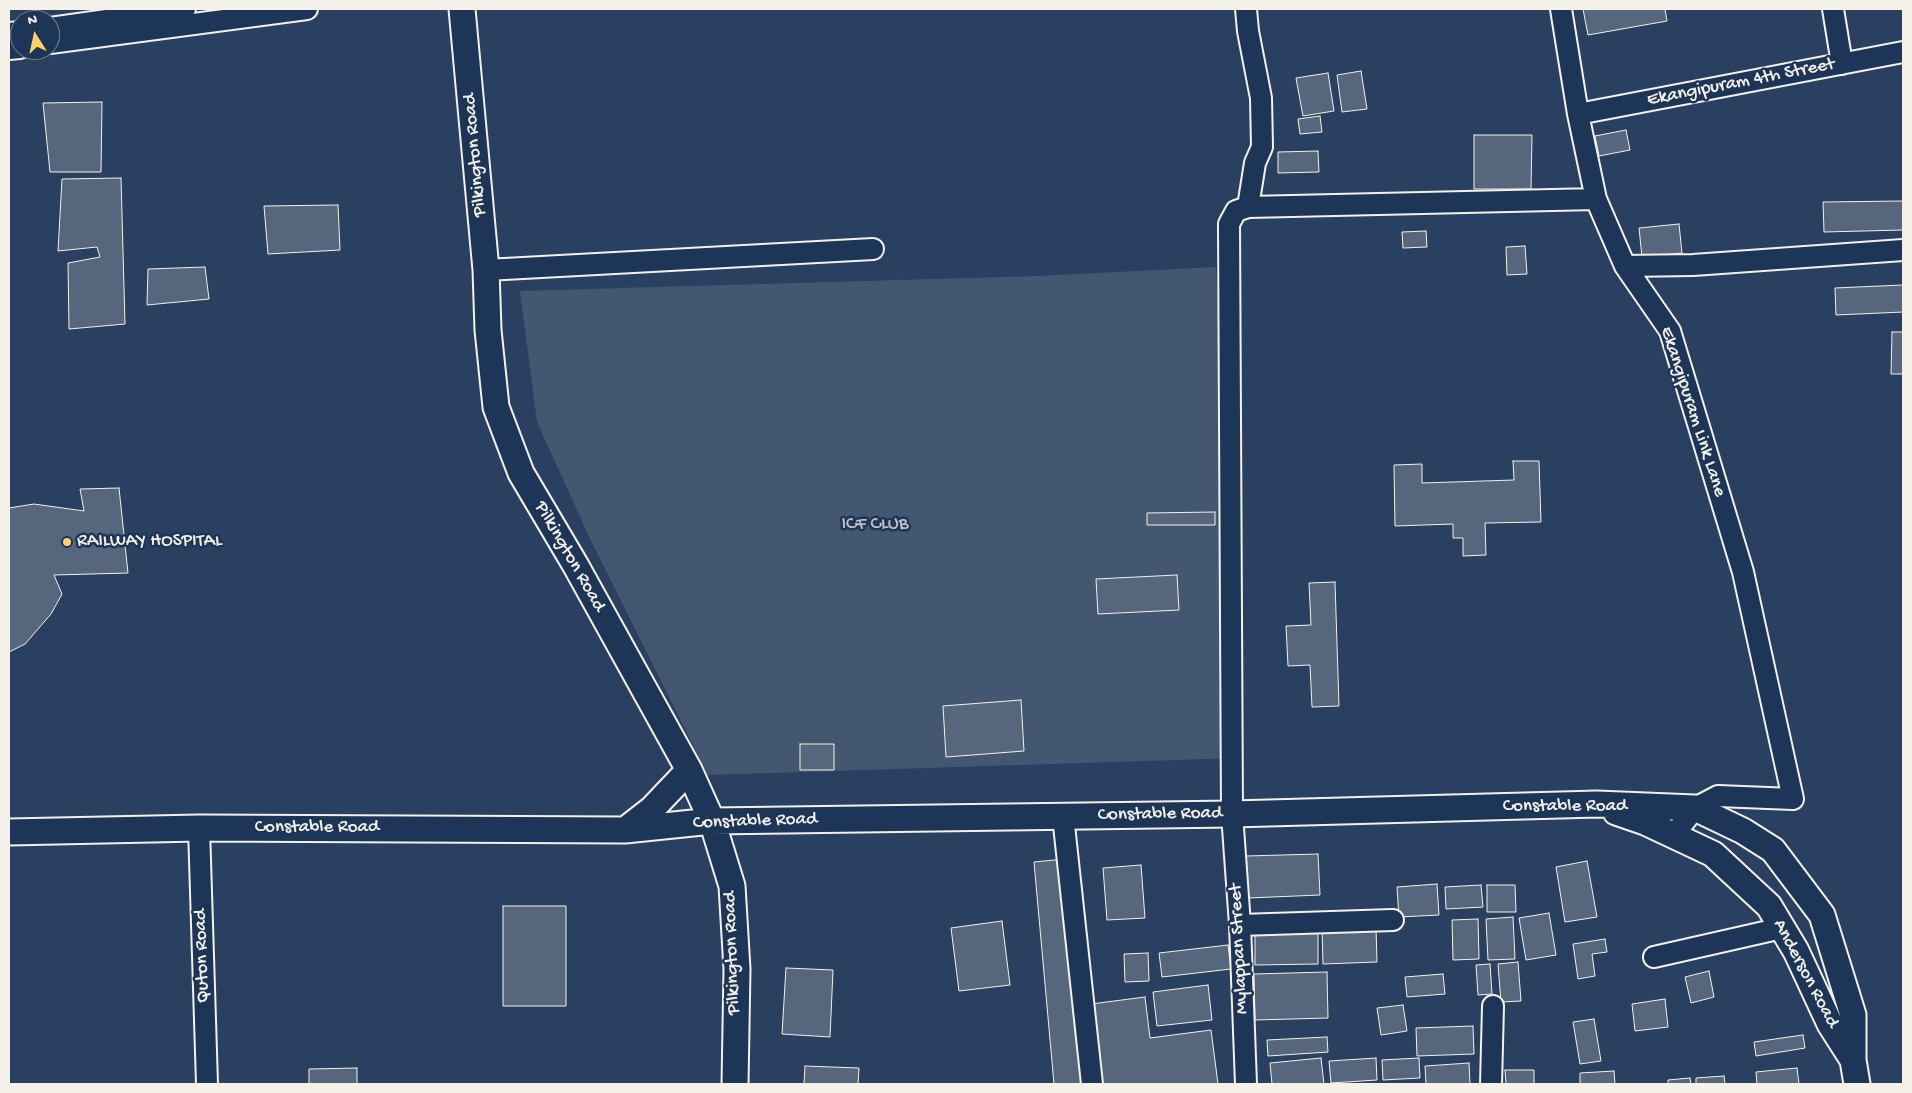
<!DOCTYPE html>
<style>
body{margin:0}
#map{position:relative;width:1912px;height:1093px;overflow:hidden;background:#2a4060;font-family:"Gochi Hand",sans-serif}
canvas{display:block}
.frame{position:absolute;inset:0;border:10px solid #f4f1e8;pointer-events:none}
.north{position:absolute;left:10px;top:10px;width:50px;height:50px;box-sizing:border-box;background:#1d3557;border:1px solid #738091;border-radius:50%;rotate:350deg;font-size:14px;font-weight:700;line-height:20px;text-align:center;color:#f4f1e8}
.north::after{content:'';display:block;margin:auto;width:18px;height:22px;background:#ffd166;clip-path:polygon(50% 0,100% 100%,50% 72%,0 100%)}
</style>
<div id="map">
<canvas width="1912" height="1093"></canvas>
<div class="frame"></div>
<div class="north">N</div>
</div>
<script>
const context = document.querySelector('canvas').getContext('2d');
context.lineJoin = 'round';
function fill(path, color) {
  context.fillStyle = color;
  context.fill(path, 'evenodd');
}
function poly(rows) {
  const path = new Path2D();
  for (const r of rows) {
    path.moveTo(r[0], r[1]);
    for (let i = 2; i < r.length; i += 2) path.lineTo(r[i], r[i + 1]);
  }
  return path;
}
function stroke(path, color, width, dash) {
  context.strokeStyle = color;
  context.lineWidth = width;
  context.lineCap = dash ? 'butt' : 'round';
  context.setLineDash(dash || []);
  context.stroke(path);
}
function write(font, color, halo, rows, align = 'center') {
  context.font = font + ' "Gochi Hand",sans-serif';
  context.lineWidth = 5;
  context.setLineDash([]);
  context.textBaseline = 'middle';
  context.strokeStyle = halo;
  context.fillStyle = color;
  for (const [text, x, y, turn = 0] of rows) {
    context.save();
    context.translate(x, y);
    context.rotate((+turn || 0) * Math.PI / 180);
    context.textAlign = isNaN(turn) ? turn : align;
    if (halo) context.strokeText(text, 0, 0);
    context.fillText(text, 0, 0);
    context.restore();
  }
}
const green = poly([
 [1216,267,1238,758,708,775,592,543,537,422,520,291,1038,276]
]);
const building = poly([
 [1583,9,1665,9,1667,21,1588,35,1583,9],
 [1361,71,1367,109,1342,112,1337,75,1361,71],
 [1328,73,1334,111,1303,116,1296,78,1328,73],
 [102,102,101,172,50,172,43,103,102,102],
 [1320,116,1322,132,1300,134,1298,119,1320,116],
 [1626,130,1630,150,1599,156,1595,136,1626,130],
 [1474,135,1532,135,1531,189,1474,189,1474,135],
 [1318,151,1319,172,1278,173,1278,152,1318,151],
 [121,178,125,324,69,329,68,263,100,257,97,247,58,251,62,179,121,178],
 [1903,201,1903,230,1824,232,1823,202,1903,201],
 [338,205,340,250,268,254,264,206,338,205],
 [1679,224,1682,253,1642,257,1639,228,1679,224],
 [1426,231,1427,247,1403,248,1402,232,1426,231],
 [1525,246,1527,274,1507,275,1506,247,1525,246],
 [205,267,209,299,147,305,148,269,205,267],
 [1903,285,1903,312,1836,315,1835,288,1903,285],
 [1892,332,1903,332,1903,374,1891,374,1892,332],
 [1513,461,1539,461,1541,522,1485,523,1486,555,1463,556,1463,538,1453,538,1453,524,1395,526,1394,465,1422,464,1422,483,1514,480,1513,461],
 [119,488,128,573,54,575,62,594,51,614,25,644,9,652,9,508,34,504,84,511,80,489,119,488],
 [1215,512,1215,525,1147,525,1147,513,1215,512],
 [1177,575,1179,610,1098,614,1096,579,1177,575],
 [1335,582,1339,706,1312,707,1310,665,1288,666,1286,626,1311,625,1309,583,1335,582],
 [1021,700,1024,751,946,757,943,706,1021,700],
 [800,744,834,744,834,770,800,770,800,744],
 [1318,854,1320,895,1248,898,1246,856,1318,854],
 [1065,859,1084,1084,1054,1084,1034,862,1065,859],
 [1587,861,1597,917,1565,922,1556,867,1587,861],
 [1141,865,1145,918,1107,920,1103,868,1141,865],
 [1437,884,1439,915,1399,917,1397,887,1437,884],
 [1481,885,1483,907,1446,909,1445,887,1481,885],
 [1487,885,1515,885,1516,912,1487,912,1487,885],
 [503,906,566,906,566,1006,503,1006,503,906],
 [1549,913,1556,955,1526,960,1519,918,1549,913],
 [1513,917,1515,959,1488,960,1486,919,1513,917],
 [1478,919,1479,959,1453,960,1452,920,1478,919],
 [1002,921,1010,985,959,991,951,928,1002,921],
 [1376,927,1377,962,1323,964,1322,928,1376,927],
 [1318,928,1318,964,1255,965,1255,929,1318,928],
 [1605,939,1607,952,1592,954,1595,976,1578,979,1573,944,1605,939],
 [1228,945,1231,969,1162,977,1159,953,1228,945],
 [1148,953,1149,981,1125,982,1124,954,1148,953],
 [1518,962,1521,1001,1501,1002,1498,964,1518,962],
 [1490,964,1492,994,1478,995,1476,965,1490,964],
 [786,968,833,970,830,1037,782,1034,786,968],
 [1709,971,1714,997,1691,1003,1685,977,1709,971],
 [1327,972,1328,1018,1255,1020,1254,974,1327,972],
 [1443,974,1445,994,1407,997,1405,977,1443,974],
 [1208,985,1212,1020,1157,1026,1153,992,1208,985],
 [1145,997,1150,1038,1211,1030,1218,1084,1101,1084,1091,1004,1145,997],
 [1665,999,1668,1027,1635,1031,1632,1004,1665,999],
 [1403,1005,1407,1031,1381,1035,1377,1008,1403,1005],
 [1594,1019,1601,1061,1580,1064,1573,1022,1594,1019],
 [1473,1026,1474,1054,1417,1056,1416,1028,1473,1026],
 [1803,1035,1805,1048,1756,1056,1754,1042,1803,1035],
 [1327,1037,1328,1052,1268,1056,1267,1040,1327,1037],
 [1321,1058,1324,1084,1272,1084,1270,1063,1321,1058],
 [1376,1058,1377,1080,1331,1083,1329,1061,1376,1058],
 [1419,1058,1420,1078,1383,1080,1382,1060,1419,1058],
 [1469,1063,1470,1084,1426,1084,1425,1066,1469,1063],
 [805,1066,859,1068,858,1084,804,1084,805,1066],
 [357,1068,357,1084,309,1084,309,1069,357,1068],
 [1797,1068,1799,1084,1757,1084,1756,1072,1797,1068],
 [1505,1070,1534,1070,1534,1084,1506,1084,1505,1070],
 [1614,1071,1615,1084,1580,1084,1580,1073,1614,1071],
 [1724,1076,1725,1084,1696,1084,1696,1078,1724,1076],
 [1690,1078,1691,1084,1668,1084,1668,1080,1690,1078]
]);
const minor = poly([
 [1246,9,1248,31,1261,98,1262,147,1255,163,1248,207],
 [1561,9,1578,114,1596,199,1625,266,1670,331,1743,572,1793,799,1718,796,1695,808,1673,836],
 [1833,9,1842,64],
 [50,28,185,9],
 [9,33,20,32],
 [50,43,307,9],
 [9,49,20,48],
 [1578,114,1903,52],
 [1625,266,1693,265,1903,250],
 [486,270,873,249],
 [1063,816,1092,1084],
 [199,828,207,1084],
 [1240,925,1393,920],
 [1654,957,1782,928],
 [1246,1084,1240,925,1232,814,1229,224,1236,211,1248,207,1596,199],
 [1491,1084,1493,1006]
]);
const tertiary = poly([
 [462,9,486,270,488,330,496,407,521,473,576,566,689,770,712,821,732,886,737,969,735,1084],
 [1616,812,1645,822,1713,854,1769,906,1796,951,1830,1024,1853,1060],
 [625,830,652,809,689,770],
 [9,832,199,828,625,830,712,821,1232,814,1597,804,1695,808,1743,831,1773,850,1822,915,1853,1015,1853,1060,1857,1084]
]);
const markers = [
 [67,542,5,"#ffd166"]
];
const streetNames = [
 ["Ekangipuram 4th Street",1741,83,-11],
 ["Pilkington Road",476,155,-95],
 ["Ekangipuram Link Lane",1692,412,72],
 ["Pilkington Road",569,557,60],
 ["Constable Road",1565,807],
 ["Constable Road",1160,815,-1],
 ["Constable Road",755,822,-2],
 ["Constable Road",317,828],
 ["Mylappan Street",1240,949,-93],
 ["Pilkington Road",733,953,-92],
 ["Quton Road",203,956,-92],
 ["Anderson Road",1805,974,62]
];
const parkNames = [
 ["ICF CLUB",875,525]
];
const poiNames = [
 ["RAILWAY HOSPITAL",77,542]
];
fill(green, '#445771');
fill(building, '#56677d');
stroke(building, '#f4f1e8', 1);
stroke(minor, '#f4f1e8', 24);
stroke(tertiary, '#f4f1e8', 29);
stroke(minor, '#1d3557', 20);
stroke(tertiary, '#1d3557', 25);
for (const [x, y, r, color] of markers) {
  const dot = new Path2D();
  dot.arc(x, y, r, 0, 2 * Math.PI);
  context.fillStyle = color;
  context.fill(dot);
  stroke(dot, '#1d3557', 2);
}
write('19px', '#f4f1e8', '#1d3557', streetNames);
write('19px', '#bfc3c4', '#1d3557', parkNames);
write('19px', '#f4f1e8', '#1d3557', poiNames, 'left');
</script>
